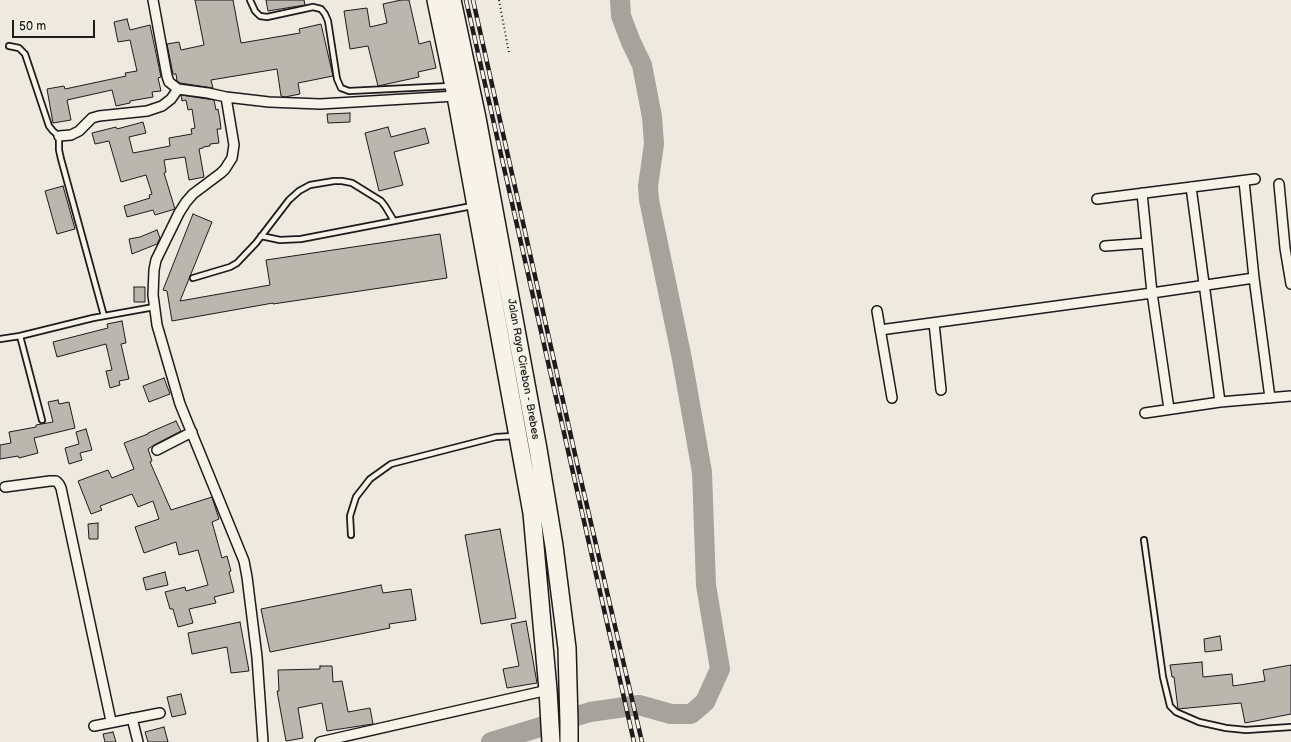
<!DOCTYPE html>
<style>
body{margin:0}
#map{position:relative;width:1291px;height:742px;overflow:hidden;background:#eeeae0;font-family:"Balsamiq Sans",sans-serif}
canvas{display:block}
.scale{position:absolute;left:12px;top:20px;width:83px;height:18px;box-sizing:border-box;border:2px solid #1c1c1c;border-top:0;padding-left:5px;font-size:12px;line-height:14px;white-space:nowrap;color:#1c1c1c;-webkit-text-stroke:3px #f7f3e8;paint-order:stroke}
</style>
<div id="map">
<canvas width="1291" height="742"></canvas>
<div class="scale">50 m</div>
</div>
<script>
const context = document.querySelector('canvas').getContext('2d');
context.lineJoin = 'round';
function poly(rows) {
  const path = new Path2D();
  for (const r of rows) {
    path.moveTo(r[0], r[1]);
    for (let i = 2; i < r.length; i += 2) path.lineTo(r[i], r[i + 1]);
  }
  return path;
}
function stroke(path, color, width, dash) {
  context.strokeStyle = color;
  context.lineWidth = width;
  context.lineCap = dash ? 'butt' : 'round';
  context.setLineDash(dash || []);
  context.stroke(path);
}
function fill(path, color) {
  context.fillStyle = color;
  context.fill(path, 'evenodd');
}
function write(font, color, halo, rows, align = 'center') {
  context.font = font + ' "Balsamiq Sans",sans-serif';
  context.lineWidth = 3;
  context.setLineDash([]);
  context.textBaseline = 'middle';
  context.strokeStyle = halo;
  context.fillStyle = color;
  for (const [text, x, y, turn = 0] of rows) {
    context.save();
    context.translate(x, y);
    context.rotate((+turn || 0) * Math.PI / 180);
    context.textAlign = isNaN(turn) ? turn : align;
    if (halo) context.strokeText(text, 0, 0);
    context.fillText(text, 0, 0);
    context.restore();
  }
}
const river = poly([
 [491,742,590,712,639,705,671,714,691,714,705,702,720,669,706,585,702,472,682,359,649,200,648,186,654,144,652,117,642,65,631,42,621,16,620,0]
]);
const building = poly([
 [195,0,233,0,241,43,300,33,299,29,321,24,333,76,298,83,300,94,285,97,281,96,277,69,211,80,213,88,180,83,177,81,176,74,173,74,167,44,179,42,181,50,204,45,195,0],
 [266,0,304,0,305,5,268,11,266,0],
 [401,0,409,0,419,44,430,41,436,68,418,72,419,77,378,86,368,46,350,49,344,11,367,8,370,27,387,23,383,4,401,0],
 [127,19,130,30,150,25,161,77,158,78,161,91,152,92,153,97,130,101,130,103,116,106,112,90,67,100,71,120,53,123,47,89,64,86,65,89,126,76,125,73,137,71,130,40,118,42,114,22,127,19],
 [181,95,214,100,216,110,218,109,220,120,221,129,217,129,219,143,210,144,210,146,203,147,203,148,199,149,204,177,189,180,185,157,164,160,166,172,164,173,175,209,155,215,153,210,127,217,124,206,150,198,149,195,152,194,146,175,121,182,109,141,95,144,92,133,116,127,117,129,143,122,146,133,129,137,133,153,170,146,169,138,192,134,191,129,195,128,192,109,188,110,186,100,182,101,181,95],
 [350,113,350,122,328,123,327,114,350,113],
 [388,127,391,137,425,128,429,143,394,152,403,185,379,191,365,133,388,127],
 [63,186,75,229,57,234,45,191,63,186],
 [193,214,212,222,180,301,270,285,266,260,440,234,447,278,273,304,273,303,172,321,167,291,163,290,193,214],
 [157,230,160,238,157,244,132,254,129,239,140,237,157,230],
 [134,287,145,287,145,302,134,302,134,287],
 [122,321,126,343,121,344,129,379,119,381,120,385,110,388,106,371,112,370,106,344,57,357,53,342,108,328,107,324,122,321],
 [164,378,170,394,149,402,143,386,164,378],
 [58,400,59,404,69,402,75,428,34,438,38,453,19,458,18,456,0,459,0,445,11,443,9,432,36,427,36,425,53,422,48,402,58,400],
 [176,421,181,431,154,445,148,449,152,461,150,462,171,510,212,497,219,519,212,522,222,558,227,556,231,571,229,572,234,592,214,597,216,603,189,609,193,623,178,627,173,609,170,609,165,592,185,587,186,591,208,585,198,550,179,555,176,542,144,553,135,527,159,519,153,501,138,507,132,494,100,506,102,510,91,514,78,481,108,470,112,478,134,469,124,443,148,434,148,433,176,421],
 [86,429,92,450,80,453,82,460,69,464,65,448,79,444,76,432,86,429],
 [98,523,98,539,89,539,88,524,98,523],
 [500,529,516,618,481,624,465,535,500,529],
 [165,572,168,585,146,590,143,578,165,572],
 [381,585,383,593,411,589,416,620,389,624,390,628,270,652,261,609,381,585],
 [526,621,537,683,507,688,503,669,519,666,511,624,526,621],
 [240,622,249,671,231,673,227,647,192,654,188,633,240,622],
 [1220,636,1222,650,1205,652,1204,639,1220,636],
 [1202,662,1203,677,1232,674,1233,686,1265,681,1263,670,1291,665,1291,714,1245,723,1241,703,1178,709,1174,677,1172,677,1170,665,1202,662],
 [320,666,332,666,333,682,342,681,348,712,370,708,373,724,327,731,322,703,298,708,303,738,286,741,277,691,279,691,278,670,320,669,320,666],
 [181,694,186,714,172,717,167,697,181,694],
 [164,727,168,742,148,742,145,732,164,727],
 [113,732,116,742,105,742,103,734,113,732]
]);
const path = poly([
 [499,0,509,53]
]);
const lane = poly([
 [250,0,255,11,260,16,267,17,313,7,321,9,325,14,328,21,337,79,341,88,349,91,450,86],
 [9,46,19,48,25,54,49,126,53,131,59,136,59,150,61,159,104,316],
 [261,236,280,240,301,239,472,206],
 [193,278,230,267,237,263,256,243,289,200,299,191,310,185,334,181,342,181,352,183,381,201,385,206,394,221],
 [20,336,42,420],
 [0,339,20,336,93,318,154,307],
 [351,535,350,516,356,497,370,479,391,464,496,437,514,436],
 [1144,540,1163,677,1170,706,1176,712,1199,722,1226,728,1246,730,1291,727]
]);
const street = poly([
 [153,0,167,76,169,82,178,89,208,93,226,97,269,102,320,104,456,96],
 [226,97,234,145,232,158,225,169,221,173,193,194,186,202,179,213,156,260,154,270,153,295,157,325,180,404,244,561,247,577,257,657,263,742],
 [59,136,71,135,79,131,92,118,99,116,147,111,162,106,171,99,178,89],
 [1244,181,1254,278,1270,398],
 [1279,184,1285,248,1291,284],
 [1191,187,1220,402],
 [1142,193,1152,293,1169,409],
 [1097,199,1255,179],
 [1105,246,1147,243],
 [877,311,892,398],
 [934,323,941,390],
 [880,330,1152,293,1254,278],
 [1145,413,1220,402,1291,396],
 [157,450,192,432],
 [5,487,50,481,56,481,59,484,61,488,111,721],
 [132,718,138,742],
 [94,726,160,713],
 [320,742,548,690]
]);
const highway = poly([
 [436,0,456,96,532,513,548,690,551,742],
 [452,0,477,118,538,449,554,546,567,648,569,723,569,742]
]);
const rail = poly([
 [466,0,634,742],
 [473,0,577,463,642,742]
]);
const streetNames = [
 ["Jalan Raya Cirebon - Brebes",523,369,80]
];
stroke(river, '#a6a39d', 20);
fill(building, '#bab7af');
stroke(building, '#1c1c1c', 1);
stroke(lane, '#1c1c1c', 8);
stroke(street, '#1c1c1c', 12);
stroke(highway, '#1c1c1c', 20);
stroke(path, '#1c1c1c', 2, [1, 3]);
stroke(lane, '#f7f3e8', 4.5);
stroke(street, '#f7f3e8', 9);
stroke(highway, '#f7f3e8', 17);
stroke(rail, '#1c1c1c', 4.5);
stroke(rail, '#f7f3e8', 3, [9]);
write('11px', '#1c1c1c', '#f7f3e8', streetNames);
</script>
